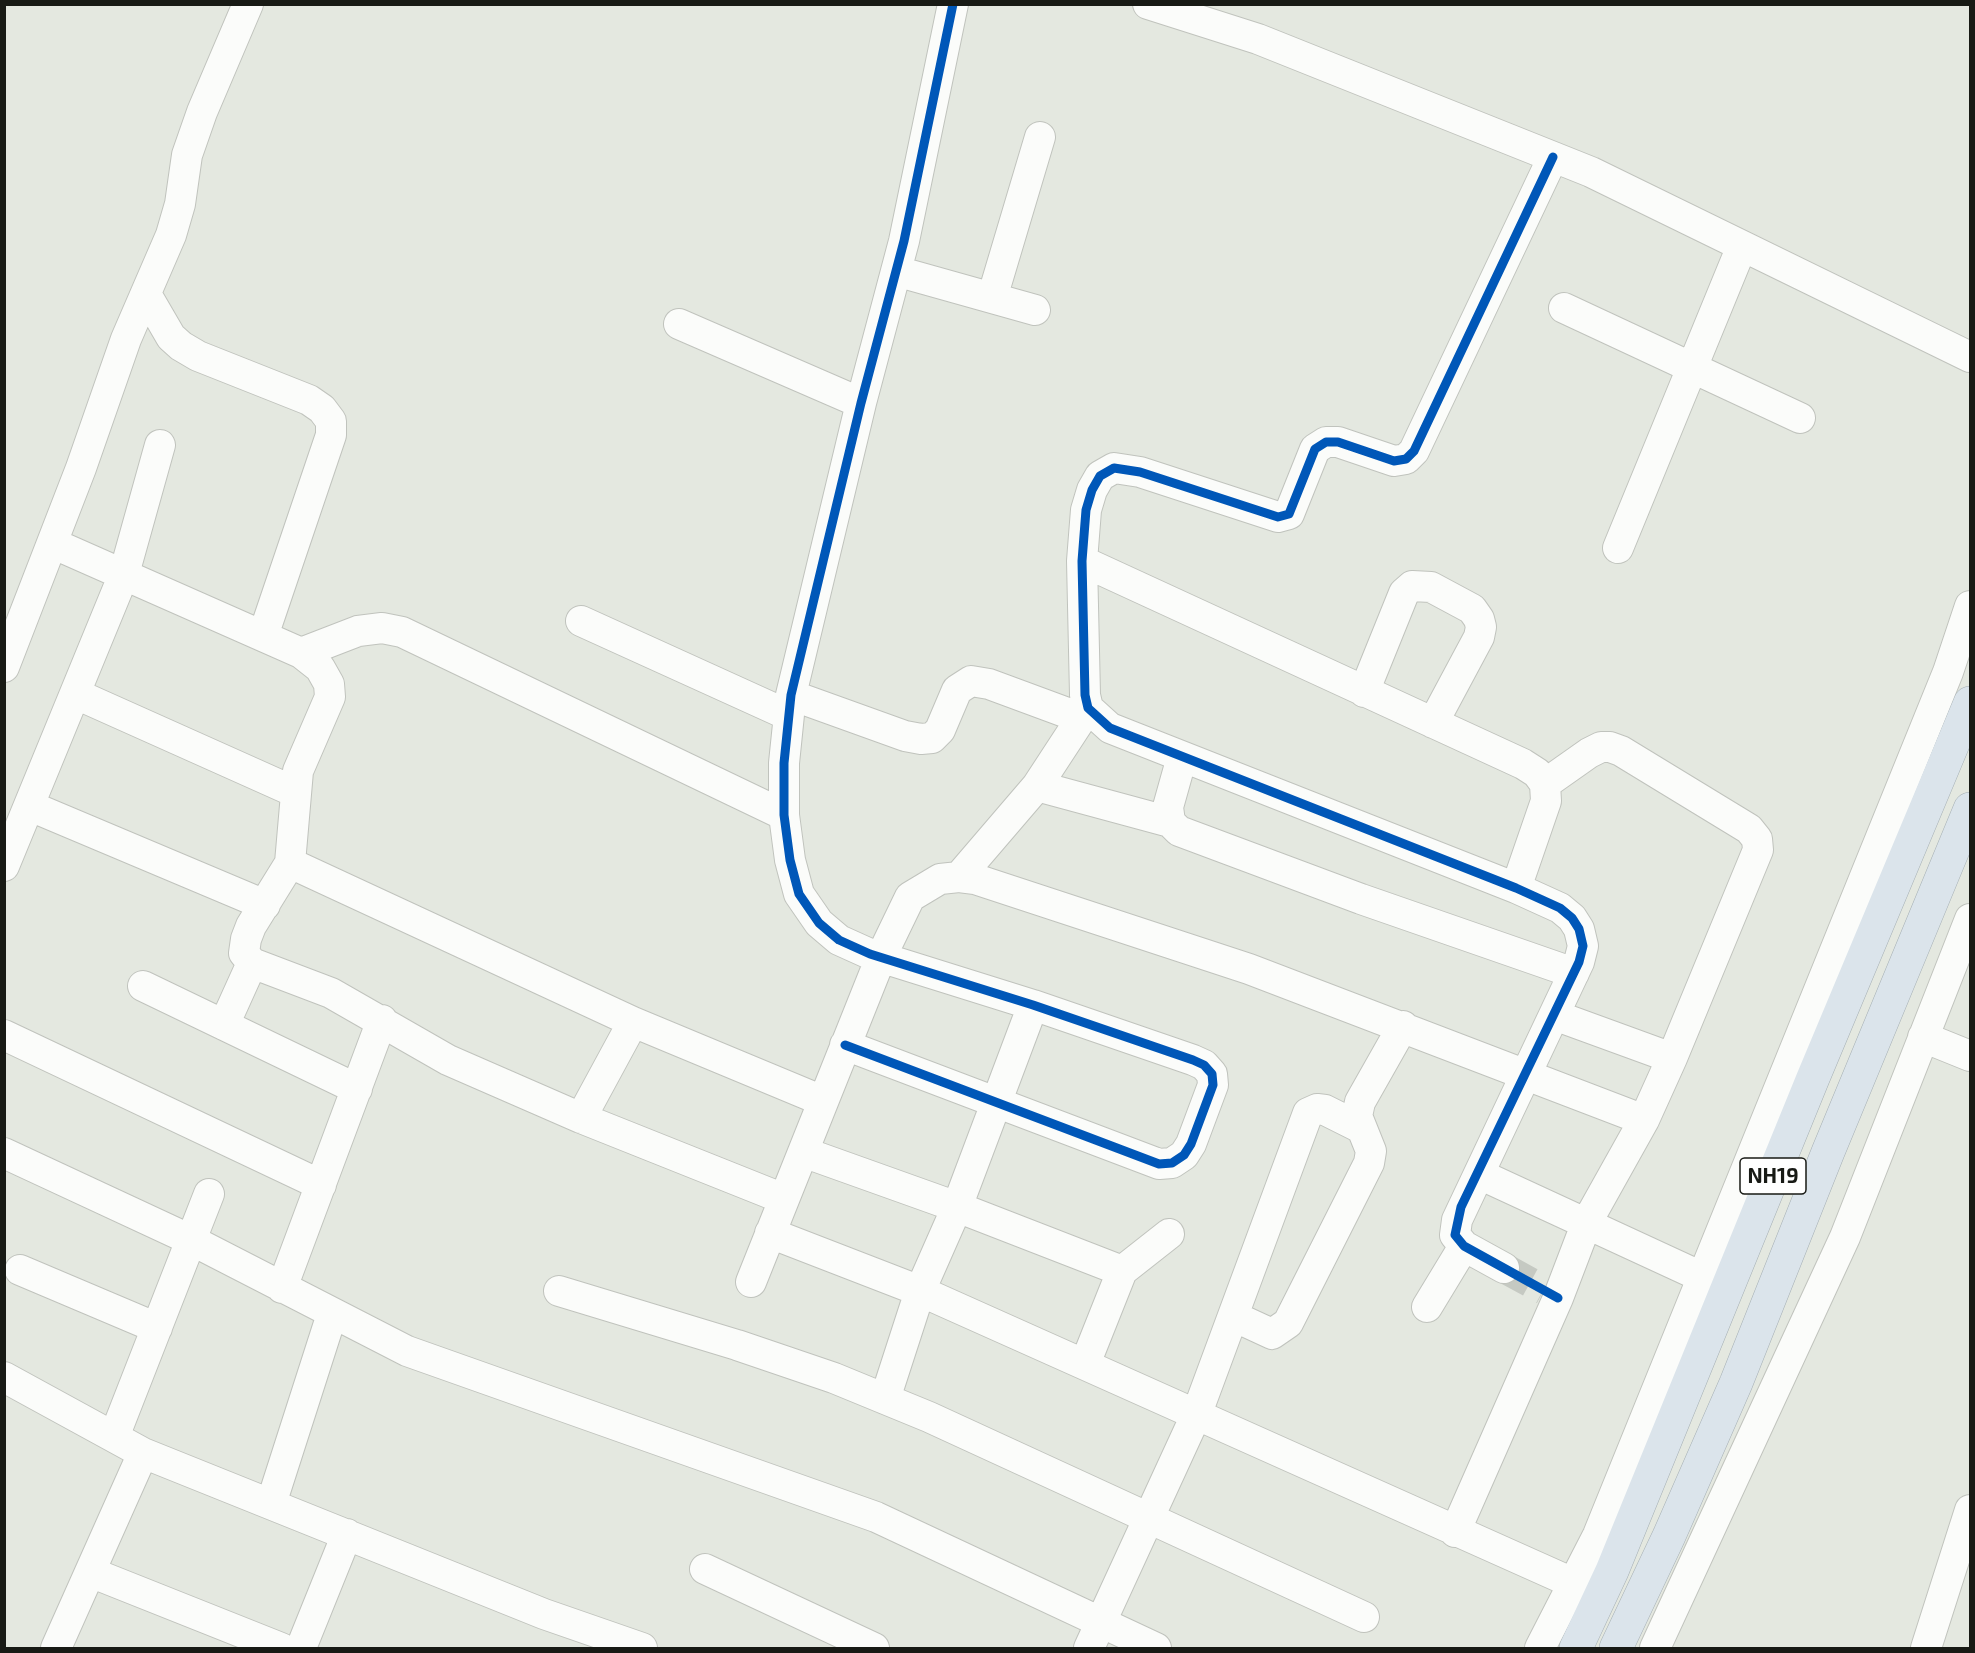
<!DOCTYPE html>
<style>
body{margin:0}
#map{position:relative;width:1975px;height:1653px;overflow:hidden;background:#e4e8e0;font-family:"Exo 2",sans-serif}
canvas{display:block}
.frame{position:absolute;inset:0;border:6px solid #181a15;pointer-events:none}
</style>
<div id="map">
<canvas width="1975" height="1653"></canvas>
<div class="frame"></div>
</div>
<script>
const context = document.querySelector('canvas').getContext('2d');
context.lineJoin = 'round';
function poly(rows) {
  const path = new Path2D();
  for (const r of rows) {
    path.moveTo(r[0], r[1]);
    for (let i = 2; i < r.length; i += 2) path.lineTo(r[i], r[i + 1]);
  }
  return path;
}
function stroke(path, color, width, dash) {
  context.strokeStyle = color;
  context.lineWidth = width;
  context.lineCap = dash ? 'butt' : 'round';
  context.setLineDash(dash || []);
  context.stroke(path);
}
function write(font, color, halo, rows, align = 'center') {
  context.font = font + ' "Exo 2",sans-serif';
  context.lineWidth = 4.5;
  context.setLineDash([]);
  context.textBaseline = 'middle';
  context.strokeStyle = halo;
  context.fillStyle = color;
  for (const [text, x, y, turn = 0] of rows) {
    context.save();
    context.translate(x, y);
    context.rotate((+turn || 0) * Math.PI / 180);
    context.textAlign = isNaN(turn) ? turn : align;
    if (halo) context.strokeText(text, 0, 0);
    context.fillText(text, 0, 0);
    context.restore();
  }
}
const minorTunnel = poly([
 [1504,1268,1544,1290]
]);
const minor = poly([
 [1148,4,1258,39,1591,172,1970,357],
 [896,271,1035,310],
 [146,294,171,337,181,346,198,356,309,400,322,409,331,421,331,435,263,636],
 [992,298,1040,137],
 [1564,308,1800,418],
 [679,324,861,403],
 [52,543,301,653,320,668,329,684,330,697,298,771,290,863,251,926,246,939,244,953,252,963,331,993,448,1060,581,1118,784,1199],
 [1618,548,1742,246],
 [1082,561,1523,764,1537,773,1545,784,1546,801,1516,888],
 [581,621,788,715],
 [301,653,358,631,382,628,402,632,784,815],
 [4,667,81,468,126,339,171,235,180,204,187,155,202,112,248,4],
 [1364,692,1404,593,1412,586,1431,587,1472,609,1479,619,1481,627,1479,637,1433,723],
 [76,694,295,792],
 [791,695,905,736,921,739,932,738,940,730,957,690,971,681,989,684,1081,718],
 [1182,757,1168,807,1170,822,1179,831,1361,899,1574,973],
 [1037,786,1170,822],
 [30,806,265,905],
 [290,863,633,1022,823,1101],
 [4,866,124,574,160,445],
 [959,877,1037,786,1088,708],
 [143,986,357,1089],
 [1554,1015,1672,1058],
 [224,1025,252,963],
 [4,1035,321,1185],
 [1923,1037,1970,1056],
 [845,1045,1159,1164,1172,1163,1184,1155,1191,1144,1213,1085,1212,1074,1204,1065,1193,1060,1033,1005,870,954,839,940,819,923,799,894,790,860,784,815,784,763,791,695,861,403,904,241,953,4],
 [581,1118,633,1022],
 [803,1152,957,1207,1122,1271],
 [4,1153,191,1240,407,1351,876,1517,1156,1648],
 [1479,1174,1702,1277],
 [770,1233,920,1291,1573,1583],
 [1504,1268,1464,1246,1455,1235,1457,1220,1579,962,1583,946,1579,929,1572,918,1560,908,1516,888,1110,728,1088,708,1085,695,1082,561,1086,510,1092,490,1100,476,1114,468,1140,472,1278,517,1289,514,1315,449,1326,442,1338,442,1394,461,1406,459,1414,451,1553,157],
 [20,1270,157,1328],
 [751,1282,881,957,910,897,940,879,959,877,975,879,1249,969,1644,1120],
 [282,1288,382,1020],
 [559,1291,737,1345,834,1378,929,1417,1364,1617],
 [1427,1307,1464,1246],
 [1233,1316,1272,1334,1288,1323,1369,1163,1371,1151,1357,1116,1360,1102,1403,1026],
 [1085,1364,1122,1271,1169,1234],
 [4,1377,143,1453,544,1614,642,1648],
 [885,1399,920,1291,957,1207,1033,1005],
 [114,1437,209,1194],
 [271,1504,332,1314],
 [1455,1532,1558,1298,1587,1222,1644,1120,1672,1058,1758,850,1757,839,1749,829,1621,751,1610,747,1601,747,1589,753,1545,784],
 [705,1569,874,1648],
 [90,1572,281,1648],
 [56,1648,143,1453],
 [301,1648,347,1534],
 [1089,1648,1197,1413,1308,1113,1317,1109,1325,1110,1359,1127],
 [1540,1648,1598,1535,1948,672,1970,606],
 [1655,1648,1845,1237,1970,919],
 [1926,1648,1970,1510]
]);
const highway = poly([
 [1576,1648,1612,1571,1813,1078,1970,703],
 [1616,1648,1669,1536,1736,1383,1828,1152,1970,809]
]);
const cycleway = poly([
 [1553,157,1414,451,1406,459,1394,461,1338,442,1326,442,1315,449,1289,514,1278,517,1140,472,1114,468,1100,476,1092,490,1086,510,1082,561,1085,695,1088,708,1110,728,1516,888,1560,908,1572,918,1579,929,1583,946,1579,962,1461,1207,1455,1235,1464,1246,1558,1298],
 [845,1045,1159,1164,1172,1163,1184,1155,1191,1144,1213,1085,1212,1074,1204,1065,1193,1060,1033,1005,870,954,839,940,819,923,799,894,790,860,784,815,784,763,791,695,861,403,904,241,953,4]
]);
const shields = [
 [1773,1176,66]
];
const shieldNames = [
 ["NH19",1773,1176]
];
stroke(minorTunnel, '#c5c9c2', 30, [30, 15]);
stroke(minor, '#c0c3bd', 32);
stroke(highway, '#a5afb4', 34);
stroke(minor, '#fbfcfa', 30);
stroke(highway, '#dbe4eb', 33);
stroke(cycleway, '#0057b8', 9);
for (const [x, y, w] of shields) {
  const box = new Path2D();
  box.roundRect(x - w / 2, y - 18, w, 36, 4.5);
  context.fillStyle = '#fff';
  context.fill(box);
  stroke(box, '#181a15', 1.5);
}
write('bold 21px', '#181a15', null, shieldNames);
</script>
